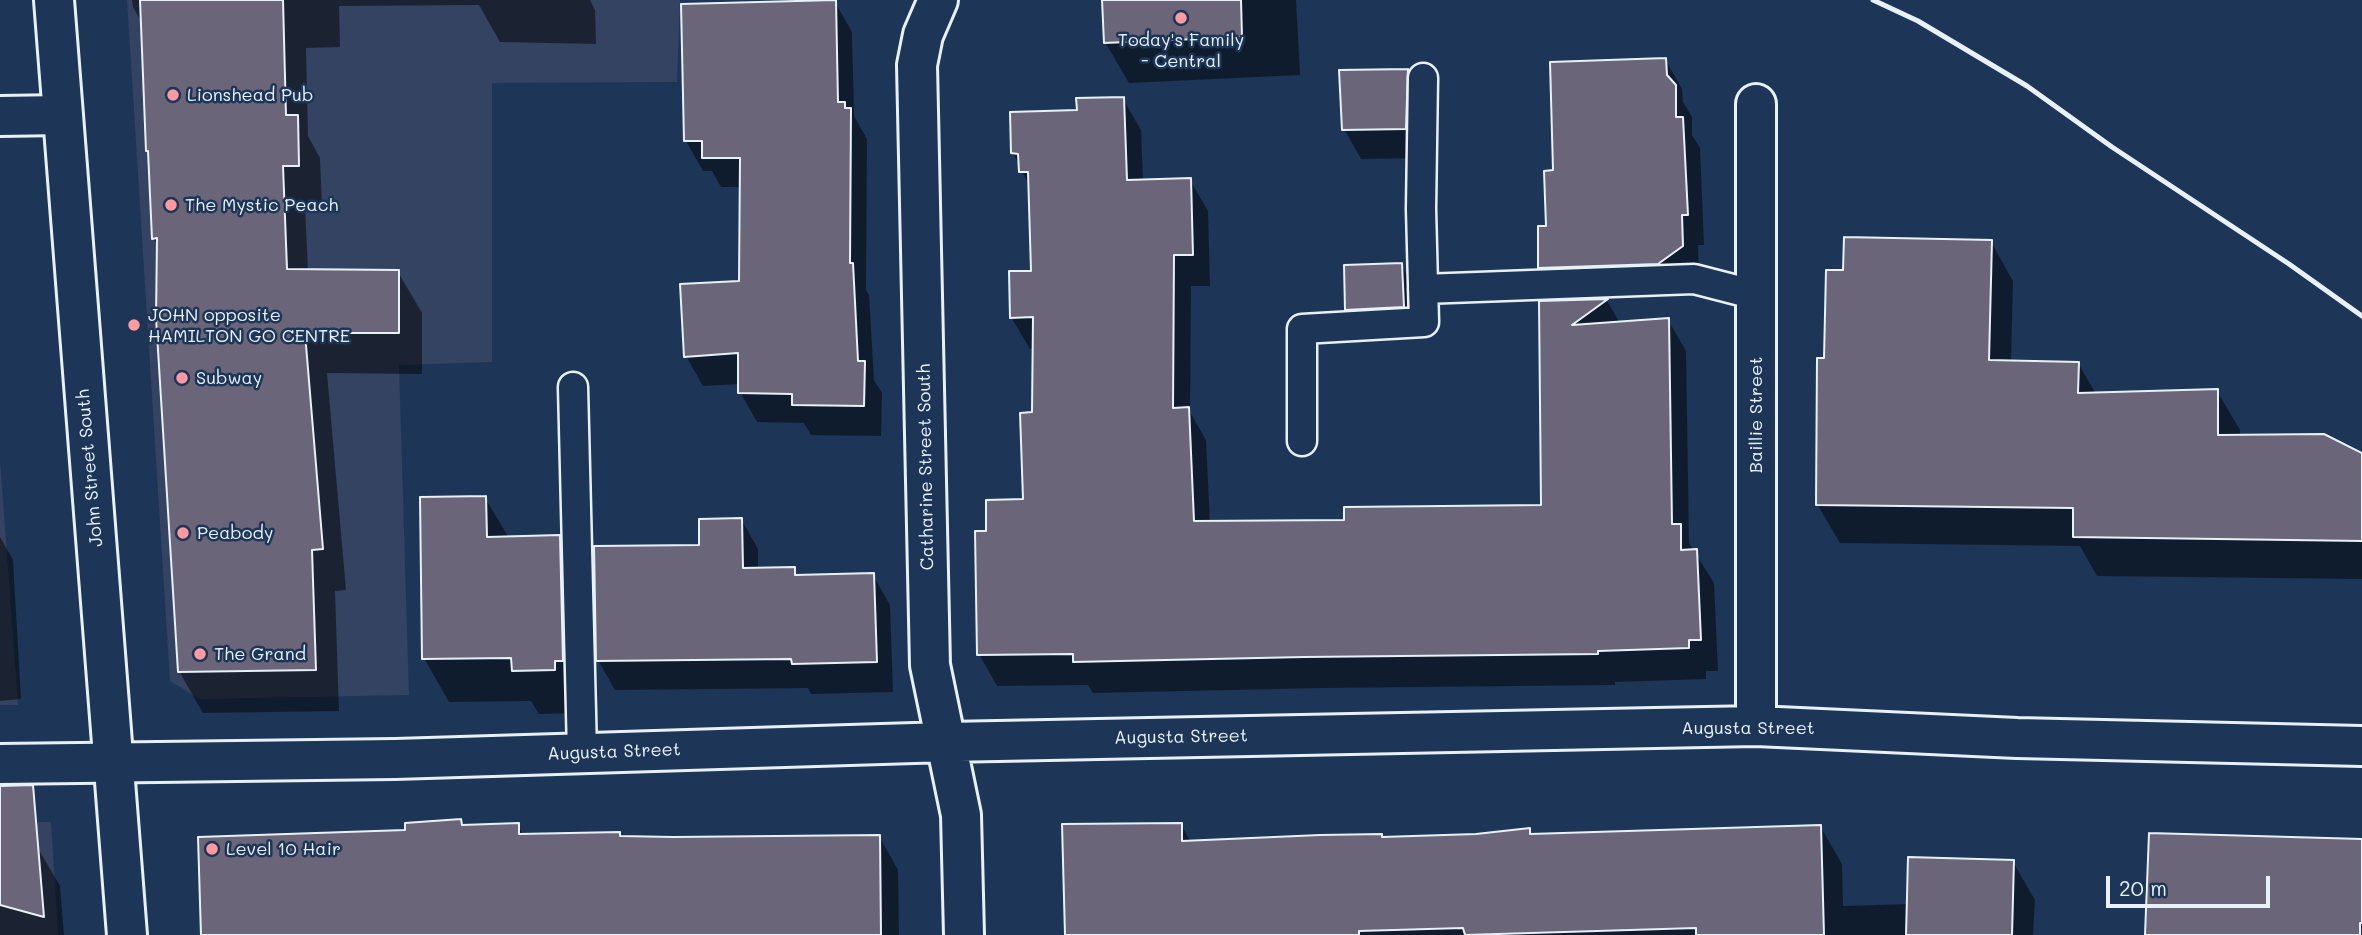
<!DOCTYPE html>
<style>
body{margin:0}
#map{position:relative;width:2362px;height:935px;overflow:hidden;background:#1d3557;font-family:Mali,sans-serif}
canvas{display:block}
.scale{position:absolute;left:2106px;top:876px;width:164px;height:32px;box-sizing:border-box;border:4px solid #e8f1f8;border-top:0;padding-left:9px;font-size:21px;line-height:24px;white-space:nowrap;color:#e8f1f8;-webkit-text-stroke:5px #1d3557;paint-order:stroke}
</style>
<div id="map">
<canvas width="2362" height="935"></canvas>
<div class="scale">20 m</div>
</div>
<script>
const context = document.querySelector('canvas').getContext('2d');
context.lineJoin = 'round';
function fill(path, color) {
  context.fillStyle = color;
  context.fill(path, 'evenodd');
}
function poly(rows) {
  const path = new Path2D();
  for (const r of rows) {
    path.moveTo(r[0], r[1]);
    for (let i = 2; i < r.length; i += 2) path.lineTo(r[i], r[i + 1]);
  }
  return path;
}
function stroke(path, color, width, dash) {
  context.strokeStyle = color;
  context.lineWidth = width;
  context.lineCap = dash ? 'butt' : 'round';
  context.setLineDash(dash || []);
  context.stroke(path);
}
function write(font, color, halo, rows, align = 'center') {
  context.font = font + ' Mali,sans-serif';
  context.lineWidth = 5;
  context.setLineDash([]);
  context.textBaseline = 'middle';
  context.strokeStyle = halo;
  context.fillStyle = color;
  for (const [text, x, y, turn = 0] of rows) {
    context.save();
    context.translate(x, y);
    context.rotate((+turn || 0) * Math.PI / 180);
    context.textAlign = isNaN(turn) ? turn : align;
    if (halo) context.strokeText(text, 0, 0);
    context.fillText(text, 0, 0);
    context.restore();
  }
}
const built = poly([
 [127,0,680,0,677,82,492,83,492,362,399,365,409,695,200,699,170,681],
 [0,460,18,705,0,705],
 [0,822,51,822,58,935,0,935]
]);
const shadow = poly([
 [132,0,590,0,595,10,596,44,500,42,479,5,339,6,340,47,306,48,308,136,320,158,322,207,305,207,308,271,398,272,422,313,422,374,327,373,346,590,335,591,339,711,203,713,179,671,158,247,153,238,150,156,147,151,143,25,133,7],
 [1104,0,1296,0,1300,75,1129,83,1105,42],
 [835,2,852,32,854,116,867,139,866,290,869,295,874,380,882,393,881,436,811,435,804,423,757,422,740,392,740,384,703,386,686,356,741,282,741,187,721,187,712,171,703,171,686,141],
 [1665,59,1682,89,1683,102,1692,117,1692,135,1700,148,1704,245,1698,245,1699,276,1557,298,1540,268,1555,172],
 [1407,71,1424,101,1422,158,1361,159,1344,129],
 [1123,99,1141,130,1143,181,1190,180,1208,211,1210,286,1191,286,1190,412,1206,440,1210,523,1346,521,1543,507,1541,303,1607,301,1620,323,1668,320,1686,351,1689,543,1714,583,1718,671,1706,671,1706,679,1615,682,1615,685,1323,688,1093,693,1088,685,997,686,979,654,988,533,1024,501,1033,414,1034,348,1030,349,1011,317,1032,273,1030,187,1013,153,1078,112],
 [1991,242,2013,281,2011,362,2078,363,2096,394,2217,391,2240,430,2240,436,2362,455,2362,579,2097,576,2080,546,1840,543,1817,504,1825,359,1844,272],
 [1401,265,1410,280,1411,322,1356,325,1347,309],
 [485,498,509,538,559,537,584,581,579,713,539,714,531,701,449,702,424,658],
 [741,519,758,549,758,570,794,569,798,577,873,575,890,605,893,692,811,694,808,688,615,690,598,660,701,546],
 [0,537,13,560,21,699,0,701],
 [460,821,464,827,518,825,524,836,619,834,622,838,879,836,898,870,899,935,203,935,407,831],
 [1181,825,1191,842,1476,836,1529,830,1533,836,1820,826,1842,864,1843,906,1909,904,2013,862,2035,900,2033,935,1061,935,1066,934],
 [0,830,36,845,60,886,64,935,0,935]
]);
const building = poly([
 [140,0,283,0,286,115,298,115,299,166,283,166,287,269,399,270,399,333,305,333,323,549,312,550,316,670,178,672,156,318,157,238,152,239,148,151,146,151,140,0],
 [836,0,838,102,845,102,845,108,851,108,850,263,853,263,858,361,865,361,864,406,792,405,792,394,738,393,738,353,684,357,680,284,739,281,740,158,702,158,702,141,684,141,681,4,836,0],
 [1102,0,1241,0,1242,37,1104,43,1102,0],
 [1666,58,1667,75,1676,85,1676,117,1683,117,1688,215,1682,215,1683,246,1658,264,1538,268,1538,226,1546,226,1544,171,1553,170,1550,62,1666,58],
 [1408,69,1406,129,1342,130,1339,70,1408,69],
 [1124,97,1127,180,1191,178,1193,255,1174,255,1173,408,1189,407,1194,521,1344,520,1344,507,1541,505,1539,301,1608,299,1572,325,1669,318,1672,524,1681,524,1681,550,1697,549,1701,640,1689,640,1689,648,1598,651,1598,654,1304,657,1073,662,1073,654,977,655,975,531,986,531,986,500,1023,499,1020,413,1032,412,1033,317,1010,318,1009,271,1031,271,1028,172,1019,172,1018,154,1011,153,1010,112,1077,110,1076,98,1124,97],
 [1844,237,1992,240,1989,360,2079,362,2078,393,2218,389,2218,435,2324,434,2362,453,2362,541,2073,537,2073,508,1816,505,1817,358,1824,358,1826,270,1843,270,1844,237],
 [1402,263,1404,307,1345,310,1344,265,1402,263],
 [486,496,487,537,560,535,563,661,555,661,555,670,512,671,511,658,422,659,420,497,486,496],
 [742,518,743,568,795,567,795,575,874,573,877,662,792,664,791,659,596,661,594,546,699,545,699,519,742,518],
 [33,785,44,917,0,905,0,786,33,785],
 [461,819,462,825,519,823,519,834,620,832,620,836,673,837,880,835,881,935,201,935,198,837,405,830,405,823,461,819],
 [1182,823,1182,841,1320,835,1382,834,1382,837,1476,834,1530,828,1530,834,1821,825,1824,935,1696,935,1696,928,1465,935,1463,928,1359,931,1359,935,1065,935,1062,824,1182,823],
 [2149,833,2362,839,2362,923,2360,923,2360,935,2145,935,2149,833],
 [1908,857,2014,860,2012,935,1906,935,1908,857]
]);
const lane = poly([
 [1423,289,1694,279,1756,295],
 [573,387,582,753],
 [1302,441,1302,329,1424,322,1421,209,1423,78]
]);
const street = poly([
 [938,0,923,35,917,65,930,665,961,815,964,935],
 [0,116,62,115],
 [1756,726,1756,104],
 [0,764,395,759,947,742,1756,726,2017,738,2362,746]
]);
const secondary = poly([
 [54,0,127,935]
]);
const rail = poly([
 [1873,0,1918,21,2027,86,2112,147,2289,264,2362,316]
]);
const markers = [
 [1181,18,7,"#ff9aa2"],
 [173,95,7,"#ff9aa2"],
 [171,205,7,"#ff9aa2"],
 [134,325,7,"#ff9aa2"],
 [182,378,7,"#ff9aa2"],
 [183,533,7,"#ff9aa2"],
 [200,654,7,"#ff9aa2"],
 [212,849,7,"#ff9aa2"]
];
const poiNames = [
 ["Today's Family",1181,40,"center"],
 ["- Central",1181,61,"center"],
 ["Lionshead Pub",187,95],
 ["The Mystic Peach",185,205],
 ["JOHN opposite",148,315],
 ["HAMILTON GO CENTRE",148,336],
 ["Subway",196,378],
 ["Peabody",197,533],
 ["The Grand",214,654],
 ["Level 10 Hair",226,849]
];
const streetNames = [
 ["Baillie Street",1756,415,-90],
 ["Catharine Street South",926,467,-91],
 ["John Street South",90,468,-95],
 ["Augusta Street",1748,728],
 ["Augusta Street",1181,737,-1],
 ["Augusta Street",614,752,-2]
];
fill(built, '#344361');
fill(shadow, '#0007');
fill(building, '#6a6578');
stroke(building, '#e8f1f8', 2);
stroke(lane, '#e8f1f8', 33);
stroke(street, '#e8f1f8', 44);
stroke(secondary, '#e8f1f8', 44);
stroke(lane, '#1d3557', 28);
stroke(street, '#1d3557', 38);
stroke(secondary, '#1d3557', 38);
stroke(rail, '#e8f1f8', 5);
for (const [x, y, r, color] of markers) {
  const dot = new Path2D();
  dot.arc(x, y, r, 0, 2 * Math.PI);
  context.fillStyle = color;
  context.fill(dot);
  stroke(dot, '#1d3557', 2.5);
}
write('18px', '#e8f1f8', '#1d3557', poiNames, 'left');
write('18px', '#e8f1f8', '#1d3557', streetNames);
</script>
